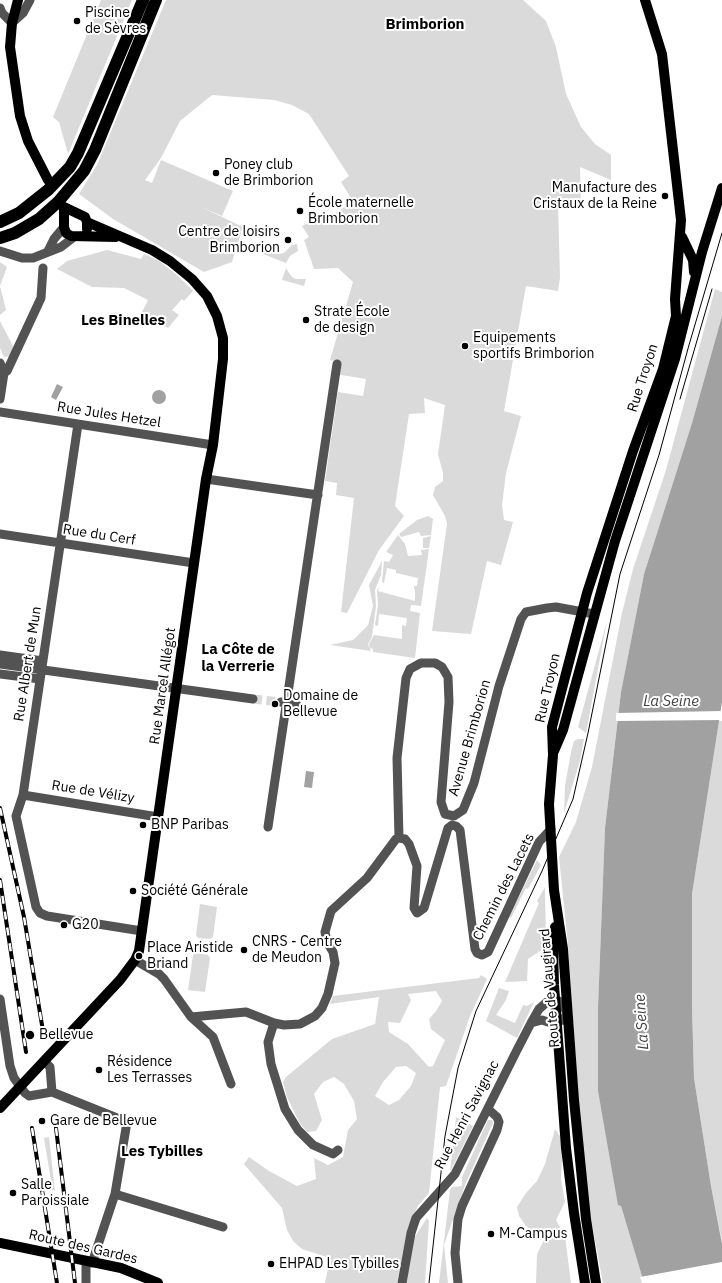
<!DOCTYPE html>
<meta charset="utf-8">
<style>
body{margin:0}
canvas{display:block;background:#fff}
</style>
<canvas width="722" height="1283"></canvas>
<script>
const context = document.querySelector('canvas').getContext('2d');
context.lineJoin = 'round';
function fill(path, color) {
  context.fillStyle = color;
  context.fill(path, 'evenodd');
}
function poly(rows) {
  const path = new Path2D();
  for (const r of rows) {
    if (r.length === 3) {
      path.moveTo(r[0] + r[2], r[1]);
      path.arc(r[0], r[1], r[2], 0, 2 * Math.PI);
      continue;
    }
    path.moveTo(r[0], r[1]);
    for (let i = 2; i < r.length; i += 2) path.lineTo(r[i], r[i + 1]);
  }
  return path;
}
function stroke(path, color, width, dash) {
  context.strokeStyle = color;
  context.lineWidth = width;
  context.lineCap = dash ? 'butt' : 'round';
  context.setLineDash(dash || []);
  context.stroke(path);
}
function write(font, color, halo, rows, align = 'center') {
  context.font = font + ' "IBM Plex Sans",sans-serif';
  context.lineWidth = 4;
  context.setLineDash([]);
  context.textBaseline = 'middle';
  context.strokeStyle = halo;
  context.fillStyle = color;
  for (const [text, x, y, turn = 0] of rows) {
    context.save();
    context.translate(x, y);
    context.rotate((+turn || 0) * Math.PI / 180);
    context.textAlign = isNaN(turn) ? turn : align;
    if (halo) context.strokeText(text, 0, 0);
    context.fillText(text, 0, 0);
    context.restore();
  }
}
const green = poly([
 [101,0,132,0,68,154,59,122,53,117],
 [166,0,523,0,546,21,556,47,566,94,581,127,595,144,611,155,611,180,580,167,581,209,558,205,560,278,558,291,526,286,504,411,521,416,506,473,502,505,504,520,513,522,501,565,487,561,471,634,432,631,447,524,445,516,433,495,435,487,443,481,443,473,438,454,445,405,424,398,425,413,409,414,395,506,404,516,379,550,347,613,341,612,354,498,336,495,337,483,325,481,338,392,363,396,366,379,335,374,337,362,330,360,353,282,338,268,314,269,304,240,309,237,302,226,312,221,318,225,353,201,341,182,349,176,309,114,292,105,274,100,212,95,180,121,161,158,145,180,152,183,161,160,233,191,222,216,199,206,243,227,232,262,204,272,113,219,79,194,97,165],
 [297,244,298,251,290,256,286,263,263,254,271,246,275,250,275,253,279,254,284,253,292,245],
 [107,250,141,259,144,254,158,260,177,275,193,291,184,301,182,299,172,310,179,315,168,328,141,314,148,300,124,288,92,287,57,269,67,261],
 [0,262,7,267,0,286],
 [286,268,291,276,295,279,306,279,304,286,282,280],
 [0,286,6,310,0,315],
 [715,289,722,292,722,316,692,423,644,574,621,692,605,828,598,1007,598,1091,621,1206,644,1283,603,1283,584,1182,568,945,559,857,576,822,592,767,622,613,633,569,666,470],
 [0,321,15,350,12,356,4,357,0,348],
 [428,516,433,519,431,535,421,536,419,532,401,537,399,534,417,520],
 [398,535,405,544,408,556,422,555,421,550,429,549,421,606,411,605,410,611,420,613,415,658,373,652,373,649,370,648,369,644,374,635,402,639,402,625,406,626,407,618,379,614,378,626,375,625,378,605,377,590,379,587,378,591,415,601,415,590,414,589,414,586,417,586,418,578,396,573,396,570,387,568,384,583,382,582,384,561,389,562,393,555,386,552],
 [431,536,429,548,423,548,423,538],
 [382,561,381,575,375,590,376,606,372,637,368,644,371,651,330,645,353,640,368,625,373,606,369,585],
 [607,621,586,733,578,727],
 [719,721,722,721,722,1242,711,1186,694,1078,692,1007,692,894],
 [578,739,584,739,580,761,564,813,565,786,571,752,574,741],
 [537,860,541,865,528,889,526,888,511,918,509,917],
 [545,887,546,947,528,959,527,981,505,982,539,903,537,901],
 [200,904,217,907,213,937,210,939,198,938,196,935],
 [196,953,208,955,210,958,205,992,188,990,193,955],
 [481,975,487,979,470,1016,446,1086,440,1087,429,1193,418,1206,408,1227,397,1283,325,1283,330,1258,302,1249,293,1241,287,1230,282,1208,244,1164,249,1157,269,1171,297,1186,316,1179,314,1158,328,1165,343,1157,348,1130,357,1119,354,1101,344,1084,334,1077,323,1082,314,1094,322,1120,316,1131,307,1132,299,1122,287,1097,283,1082,286,1077,332,1039,375,1024,379,997,330,1004,333,996,479,978],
 [436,991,442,1001,436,1011,429,1019,431,1029,445,1040,433,1066,429,1067,408,1044,389,1032,388,1022,400,1023,411,1000,408,994],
 [406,1066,416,1073,411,1086,399,1100,389,1105,375,1096,383,1082,396,1067],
 [499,988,509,991,506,1000,496,1015,515,1023,523,1005,527,1006,534,1002,517,1038,486,1021],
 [456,1117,473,1126,450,1172],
 [488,1120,492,1120,493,1123,465,1185,444,1245,448,1283,439,1283,450,1190,452,1187,462,1186,462,1177],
 [555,1129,560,1136,562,1157,561,1179,565,1202,556,1220,565,1236,571,1283,536,1283,537,1254,544,1240,526,1226,519,1216,517,1207,526,1193,537,1181,545,1164],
 [49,1137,55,1191,52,1190,52,1187,44,1138],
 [427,1218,429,1221,425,1283,406,1283,414,1238]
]);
const water = poly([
 [722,316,722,702,692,894,692,1007,694,1078,711,1186,722,1244,722,1283,644,1283,621,1206,618,1205,598,1091,598,1007,605,828,621,692,644,574,692,423],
 [57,384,63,387,56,400,51,397],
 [159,397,7],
 [306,771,314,772,312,788,304,787]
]);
const pier = poly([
 [722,711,721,720,616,721,616,713],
 [722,1262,722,1283,642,1283,640,1277]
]);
const minorTunnel = poly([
 [253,699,280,702]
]);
const minor = poly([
 [0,8,2,13,12,23,23,13,30,0],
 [0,251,22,258,33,258,61,247,74,237],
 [48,251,54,239,64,227],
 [0,363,4,373,0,399],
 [4,373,7,371,41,298,43,268],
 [0,412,213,445],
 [78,424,23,795,16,816,36,907,40,913,47,916,142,931],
 [206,479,318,495],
 [0,534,194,563],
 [0,655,43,661],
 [0,664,253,699],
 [0,674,40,679],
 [281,702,297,705],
 [23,795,158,817],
 [268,827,337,364],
 [399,838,397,758,406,678,410,669,421,663,435,663,442,667,448,677,449,702,441,802,445,814,454,816,463,810,474,783,499,686,521,619,526,612,547,608,556,607,594,614],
 [399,838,405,839,409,844,417,866,414,908,417,913,424,908,448,828,452,825,456,826,460,830,475,949,477,953,482,955,488,952,539,842,551,829],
 [135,960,159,974,164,979,191,1017,246,1012,274,1023,284,1025,300,1024,315,1016,322,1008,328,994,335,963,333,952,327,942,325,932,331,911,367,878,396,839,399,838],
 [0,999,10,1066,14,1078,25,1093,29,1096,52,1092,127,1122,115,1194,92,1263],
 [191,1017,213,1037,231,1084],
 [274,1023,268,1042,271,1064,285,1109,298,1130,313,1145,333,1154,338,1150],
 [44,1061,50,1067,52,1092],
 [115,1194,223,1227],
 [86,1261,86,1283],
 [402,1283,411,1233,416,1218,455,1174,517,1050,531,1023,539,1009,547,1002,559,1001,567,1012,564,1020,548,1022,542,1020,531,1023],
 [458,1283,455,1253,458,1219,462,1206,497,1130,499,1122,497,1117,488,1109]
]);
const major = poly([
 [18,0,12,23,10,47,20,116,28,141,48,180],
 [64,207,64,227,66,233,71,236,116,237],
 [64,207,85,217,87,222,87,229],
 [682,237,693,260,694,272],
 [554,751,563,730,615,541,675,359,702,252,722,188],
 [555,927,553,947,554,985,566,1148,574,1213,585,1283],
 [0,1108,120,980,135,960,139,951,206,479,213,445,223,359,223,338,217,316,207,296,192,279,170,261,152,250,87,222],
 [0,1243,121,1268,158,1283],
 [596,1283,586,1219,574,1100,563,949,554,890,549,804,553,755,552,727,587,593,633,451,663,369,676,316,675,299,681,220,662,54,645,0]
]);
const highway = poly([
 [0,222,19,213,48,190,70,167,78,153,143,0],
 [0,238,15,233,39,219,58,202,84,171,95,150,156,0]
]);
const tram = poly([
 [680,399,712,289],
 [429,1283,445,1136,458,1068,476,1011,542,871,573,799,588,733,620,574,659,455,689,345,722,233]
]);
const rail = poly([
 [0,808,24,917,43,1031],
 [0,880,26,1052],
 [32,1128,57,1283],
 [56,1128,75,1283]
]);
const markers = [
 [77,21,4,"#000"],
 [216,173,4,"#000"],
 [665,196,4,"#000"],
 [300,211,4,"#000"],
 [288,240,4,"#000"],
 [306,320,4,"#000"],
 [465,346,4,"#000"],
 [275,704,4,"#000"],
 [143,825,4,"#000"],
 [133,891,4,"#000"],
 [64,925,4,"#000"],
 [244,950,4,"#000"],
 [139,956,4,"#000"],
 [30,1035,5,"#000"],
 [99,1070,4,"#000"],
 [42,1121,4,"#000"],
 [13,1193,4,"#000"],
 [491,1234,4,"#000"],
 [271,1264,4,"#000"]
];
const poiNames = [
 ["Piscine",85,13],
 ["de Sèvres",85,29],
 ["Poney club",224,165],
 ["de Brimborion",224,181],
 ["Manufacture des",657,188,"right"],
 ["Cristaux de la Reine",657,204,"right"],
 ["École maternelle",308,203],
 ["Brimborion",308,219],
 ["Centre de loisirs",280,232,"right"],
 ["Brimborion",280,248,"right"],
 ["Strate École",314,312],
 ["de design",314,328],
 ["Equipements",473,338],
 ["sportifs Brimborion",473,354],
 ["Domaine de",283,696],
 ["Bellevue",283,712],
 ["BNP Paribas",151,825],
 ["Société Générale",141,891],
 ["G20",72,925],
 ["CNRS - Centre",252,942],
 ["de Meudon",252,958],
 ["Place Aristide",147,948],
 ["Briand",147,964],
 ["Bellevue",39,1035],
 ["Résidence",107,1062],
 ["Les Terrasses",107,1078],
 ["Gare de Bellevue",50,1121],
 ["Salle",21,1185],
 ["Paroissiale",21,1201],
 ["M-Campus",499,1234],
 ["EHPAD Les Tybilles",279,1264]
];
const streetNames = [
 ["Rue Troyon",643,378,-72],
 ["Rue Jules Hetzel",109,415,9],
 ["Rue du Cerf",99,535,9],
 ["Rue Albert de Mun",28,664,-81],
 ["Rue Marcel Allégot",163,686,-82],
 ["Rue Troyon",548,688,-77],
 ["Avenue Brimborion",470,738,-74],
 ["Rue de Vélizy",93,792,9],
 ["Chemin des Lacets",504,887,-63],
 ["Route de Vaugirard",550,988,-95],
 ["Rue Henri Savignac",467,1115,-62],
 ["Route des Gardes",83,1247,13]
];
const neighbourhoodNames = [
 ["Brimborion",425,25],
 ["Les Binelles",123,321],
 ["La Côte de",238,650],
 ["la Verrerie",238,667],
 ["Les Tybilles",162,1152]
];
const waterNames = [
 ["La Seine",671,702],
 ["La Seine",642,1022,-94]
];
fill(green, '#dadada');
fill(water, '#a1a1a1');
fill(pier, '#fff');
stroke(minorTunnel, '#d9d9d9', 9, [9, 4.5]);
stroke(minor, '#535353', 9);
stroke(major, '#000', 10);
stroke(highway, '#000', 12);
stroke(tram, '#000', 1);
stroke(rail, '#000', 4);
stroke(rail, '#fff', 2.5, [8]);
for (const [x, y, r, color] of markers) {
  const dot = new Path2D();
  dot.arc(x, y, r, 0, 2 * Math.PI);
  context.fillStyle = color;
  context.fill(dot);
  stroke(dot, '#fff', 1.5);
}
write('14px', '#000', '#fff', poiNames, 'left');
write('14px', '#000', '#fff', streetNames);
write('bold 15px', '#000', '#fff', neighbourhoodNames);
write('italic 15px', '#424242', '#fff', waterNames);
</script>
